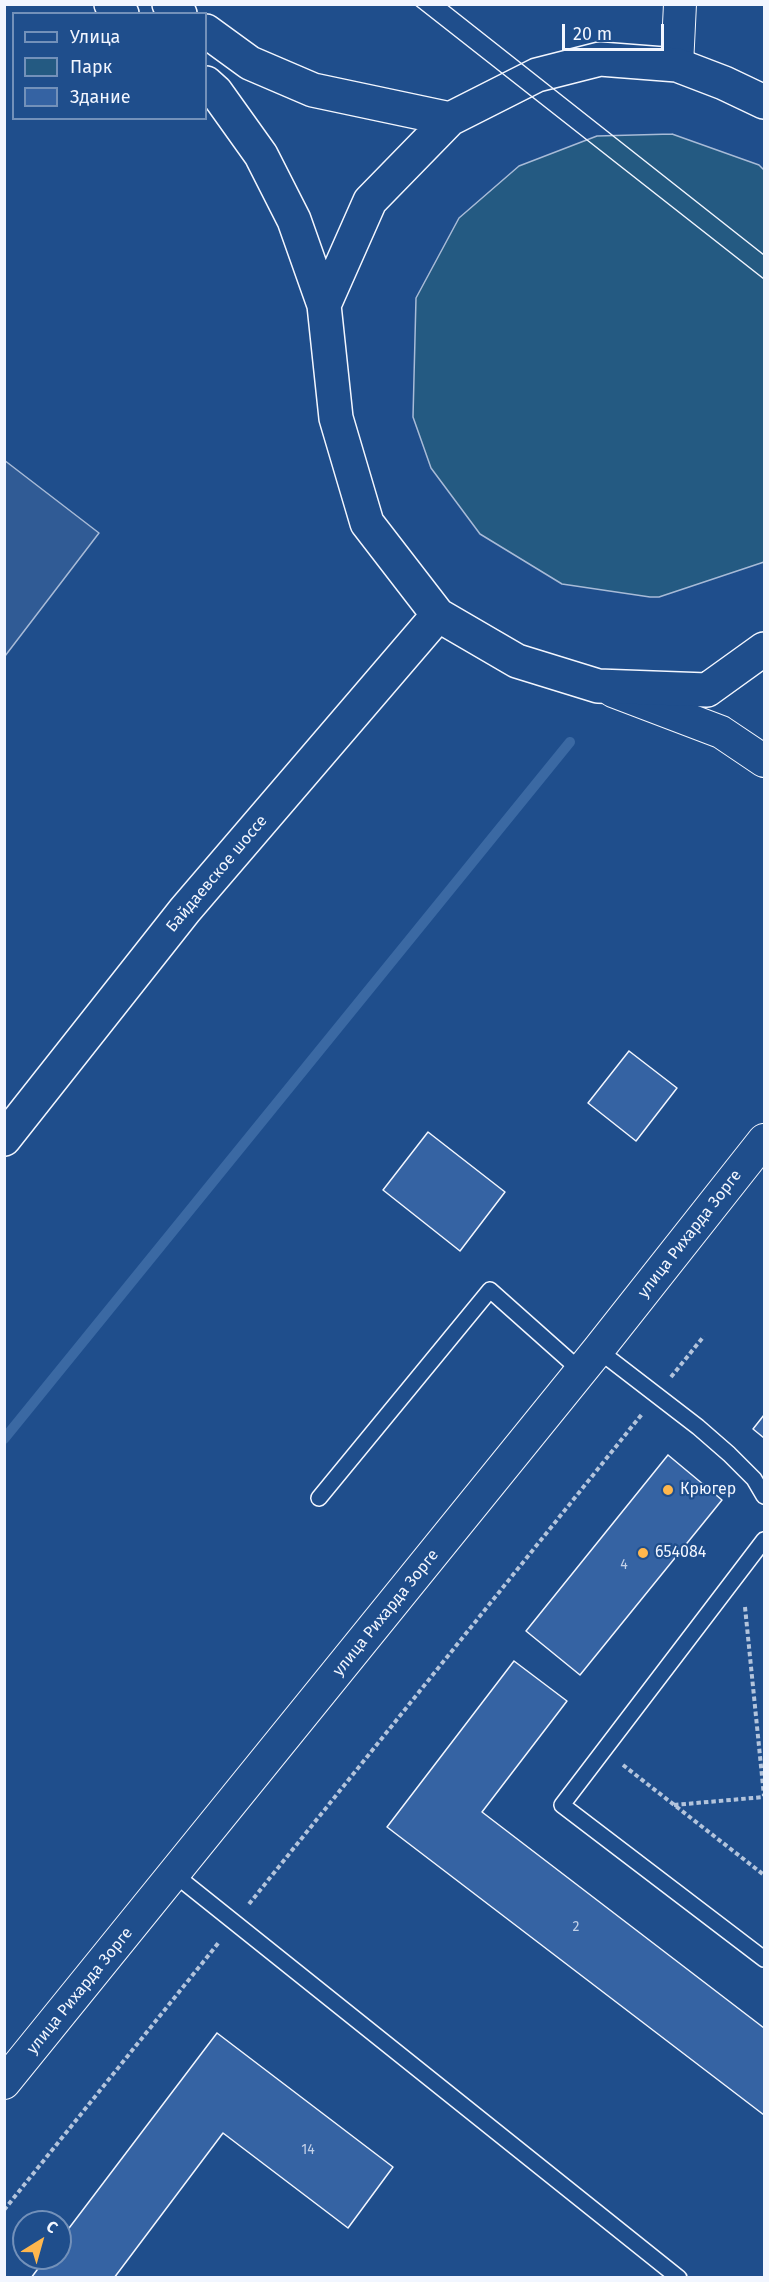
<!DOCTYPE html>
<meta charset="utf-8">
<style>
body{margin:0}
#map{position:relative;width:769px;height:2282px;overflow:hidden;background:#1f4e8c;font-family:"Fira Sans",sans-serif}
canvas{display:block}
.frame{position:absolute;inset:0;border:6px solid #f2f6ff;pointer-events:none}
.legend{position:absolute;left:12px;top:12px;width:195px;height:108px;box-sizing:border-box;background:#1f4e8c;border:2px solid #7391ba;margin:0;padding:8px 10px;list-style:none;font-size:18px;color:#f2f6ff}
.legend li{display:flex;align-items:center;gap:12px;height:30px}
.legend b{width:30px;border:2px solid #7391ba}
.north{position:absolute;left:12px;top:2210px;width:60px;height:60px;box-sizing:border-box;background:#1f4e8c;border:2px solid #7391ba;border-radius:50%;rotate:37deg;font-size:16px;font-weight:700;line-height:24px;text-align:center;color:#f2f6ff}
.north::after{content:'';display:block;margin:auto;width:21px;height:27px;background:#ffb74d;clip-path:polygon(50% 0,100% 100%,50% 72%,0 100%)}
.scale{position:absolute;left:562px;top:24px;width:102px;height:27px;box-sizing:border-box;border:3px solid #f2f6ff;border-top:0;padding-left:8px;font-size:18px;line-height:21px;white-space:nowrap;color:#f2f6ff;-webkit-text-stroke:4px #1f4e8c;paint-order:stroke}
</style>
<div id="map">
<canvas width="769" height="2282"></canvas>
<div class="frame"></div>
<ul class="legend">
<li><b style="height:8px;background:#1f4e8c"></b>Улица</li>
<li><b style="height:16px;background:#245a82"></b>Парк</li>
<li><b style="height:16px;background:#3563a3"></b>Здание</li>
</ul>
<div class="north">С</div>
<div class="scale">20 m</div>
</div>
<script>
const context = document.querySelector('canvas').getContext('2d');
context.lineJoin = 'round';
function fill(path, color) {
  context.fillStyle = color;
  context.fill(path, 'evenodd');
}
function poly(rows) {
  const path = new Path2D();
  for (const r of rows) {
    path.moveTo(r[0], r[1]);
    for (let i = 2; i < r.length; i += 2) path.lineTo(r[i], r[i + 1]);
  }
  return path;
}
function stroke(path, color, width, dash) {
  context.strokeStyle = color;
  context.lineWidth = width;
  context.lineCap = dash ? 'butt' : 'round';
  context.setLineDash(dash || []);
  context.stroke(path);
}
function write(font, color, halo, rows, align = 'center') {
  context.font = font + ' "Fira Sans",sans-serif';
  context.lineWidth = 4.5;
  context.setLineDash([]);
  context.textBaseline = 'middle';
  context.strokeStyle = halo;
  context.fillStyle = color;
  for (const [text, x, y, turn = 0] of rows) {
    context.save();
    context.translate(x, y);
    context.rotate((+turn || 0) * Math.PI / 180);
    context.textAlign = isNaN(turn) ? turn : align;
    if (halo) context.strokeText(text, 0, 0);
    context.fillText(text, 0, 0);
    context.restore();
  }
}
const green = poly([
 [672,134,759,165,764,170,764,562,659,597,650,597,562,584,480,534,431,468,413,417,416,298,459,218,519,166,597,136,672,134]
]);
const parking = poly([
 [4,460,99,533,5,656,4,656,4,460]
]);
const stream = poly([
 [4,1439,570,742]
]);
const building = poly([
 [629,1051,677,1088,636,1141,588,1103,629,1051],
 [428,1132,505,1192,460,1251,383,1190,428,1132],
 [764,1415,764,1438,753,1429,764,1415],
 [668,1455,722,1500,580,1675,526,1631,668,1455],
 [514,1661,567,1701,482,1812,764,2028,764,2115,387,1827,514,1661],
 [217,2033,393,2167,348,2228,223,2133,114,2278,31,2278,46,2258,60,2258,60,2240,217,2033]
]);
const path = poly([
 [671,1377,704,1336],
 [745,1607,764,1796],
 [623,1765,764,1875],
 [674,1805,764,1797],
 [249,1904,642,1414],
 [4,2210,220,1941]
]);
const lane = poly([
 [598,1350,698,1427,729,1454,754,1479,764,1496],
 [319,1498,490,1290,581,1371],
 [764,1540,562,1805,764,1959],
 [174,1874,679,2278]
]);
const street = poly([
 [677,65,680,4],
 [613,691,721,732,764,761],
 [4,2083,598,1350,764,1140]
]);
const secondary = poly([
 [111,4,122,14],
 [169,4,180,14],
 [206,31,250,63,313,90,450,119],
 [206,83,216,92,261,155,294,220,324,305],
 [764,102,724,83,677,65,600,59,537,75,450,119,370,201,324,305,336,418,367,523,438,615,517,661,598,686,707,690,764,649],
 [4,1139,185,910,438,615]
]);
const tram = poly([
 [414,4,764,279],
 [446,4,764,255]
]);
const markers = [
 [668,1490,6,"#ffb74d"],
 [643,1553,6,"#ffb74d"]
];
const numberNames = [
 ["4",624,1565],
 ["2",576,1927],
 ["14",308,2150]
];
const streetNames = [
 ["Байдаевское шоссе",217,874,-50],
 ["улица Рихарда Зорге",690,1234,-52],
 ["улица Рихарда Зорге",386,1613,-51],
 ["улица Рихарда Зорге",80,1991,-51]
];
const poiNames = [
 ["Крюгер",680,1490],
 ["654084",655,1553]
];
fill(green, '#245a82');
stroke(green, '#a8bbd7', 1.5);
fill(parking, '#305b95');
stroke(parking, '#a8bbd7', 1.5);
stroke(stream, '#3b69a3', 10);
fill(building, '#3563a3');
stroke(building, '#f2f6ff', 1.5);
stroke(lane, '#f2f6ff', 18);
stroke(street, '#f2f6ff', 34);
stroke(secondary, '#f2f6ff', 36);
stroke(path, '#b3c4dc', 4, [4.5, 3]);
stroke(lane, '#1f4e8c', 15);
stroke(street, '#1f4e8c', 32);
stroke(secondary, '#1f4e8c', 33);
stroke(tram, '#f2f6ff', 1.5);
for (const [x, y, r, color] of markers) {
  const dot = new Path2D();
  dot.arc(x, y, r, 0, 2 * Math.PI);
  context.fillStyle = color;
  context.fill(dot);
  stroke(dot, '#1f4e8c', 2);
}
write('14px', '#c3d1e8', null, numberNames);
write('16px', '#f2f6ff', '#1f4e8c', streetNames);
write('16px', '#f2f6ff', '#1f4e8c', poiNames, 'left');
</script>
